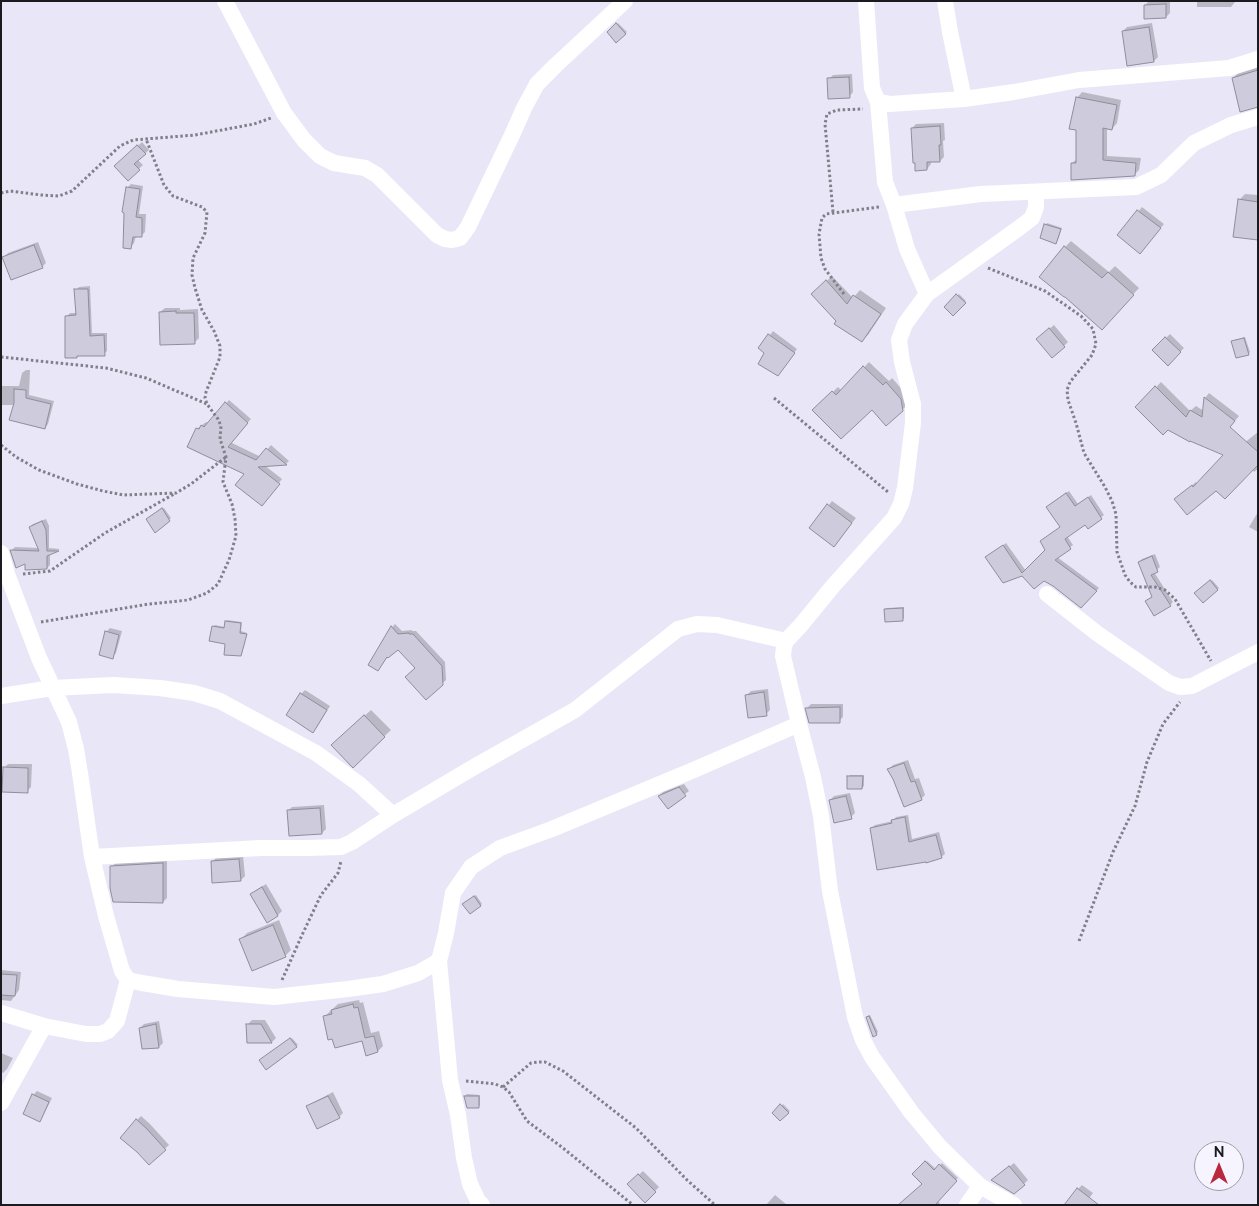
<!DOCTYPE html>
<style>
body{margin:0}
#map{position:relative;width:1259px;height:1206px;overflow:hidden;background:#e9e7f7;font-family:Raleway,sans-serif}
canvas{display:block}
.frame{position:absolute;inset:0;border:2px solid #1a1a1f;pointer-events:none}
.north{position:absolute;left:1194px;top:1141px;width:50px;height:50px;box-sizing:border-box;background:#f6f5ff;border:1px solid #9e9da5;border-radius:50%;rotate:0deg;font-size:14px;font-weight:700;line-height:20px;text-align:center;color:#1a1a1f}
.north::after{content:'';display:block;margin:auto;width:18px;height:22px;background:#b9283c;clip-path:polygon(50% 0,100% 100%,50% 72%,0 100%)}
</style>
<div id="map">
<canvas width="1259" height="1206"></canvas>
<div class="frame"></div>
<div class="north">N</div>
</div>
<script>
const context = document.querySelector('canvas').getContext('2d');
context.lineJoin = 'round';
function fill(path, color) {
  context.fillStyle = color;
  context.fill(path, 'evenodd');
}
function poly(rows) {
  const path = new Path2D();
  for (const r of rows) {
    path.moveTo(r[0], r[1]);
    for (let i = 2; i < r.length; i += 2) path.lineTo(r[i], r[i + 1]);
  }
  return path;
}
function stroke(path, color, width, dash) {
  context.strokeStyle = color;
  context.lineWidth = width;
  context.lineCap = dash ? 'butt' : 'round';
  context.setLineDash(dash || []);
  context.stroke(path);
}
const shadow = poly([
 [1149,1,1170,1,1170,13,1166,17,1145,5],
 [1197,1,1235,1,1235,2,1231,7,1197,7],
 [618,23,627,32,617,41,608,32],
 [1152,23,1158,57,1154,61,1123,31,1127,27],
 [1258,66,1258,106,1233,78,1239,72],
 [852,74,853,92,849,97,829,79,833,75],
 [1082,92,1121,100,1117,123,1112,129,1107,128,1107,156,1141,158,1139,170,1134,175,1072,163,1077,159,1077,98],
 [944,123,945,140,943,141,944,157,940,161,931,161,931,164,927,169,912,128,916,124],
 [142,142,149,150,138,160,143,165,128,179,116,166],
 [131,184,143,186,139,214,146,214,145,232,141,236,136,236,134,243,130,248,127,188],
 [1245,194,1258,195,1258,239,1239,200],
 [1142,207,1164,224,1144,248,1119,235],
 [1047,223,1062,228,1058,240,1056,242,1045,225],
 [1071,241,1109,272,1115,266,1139,288,1108,322,1065,247],
 [38,242,46,263,42,267,4,257,8,253],
 [832,276,853,298,860,290,886,308,868,335,862,340,837,321,813,294],
 [90,286,92,333,107,333,107,351,104,354,79,355,77,357,66,317,70,313,77,313,76,290,79,287],
 [959,294,966,301,953,314,946,307],
 [165,308,180,308,180,310,198,309,199,338,194,343,160,312],
 [1054,325,1068,342,1064,346,1042,335],
 [773,331,797,349,781,371,760,348],
 [1170,334,1184,348,1168,364,1154,350],
 [1245,337,1250,352,1248,354,1233,342,1234,340],
 [869,362,889,381,892,378,906,394,907,405,902,410,872,408,814,410,838,387,842,391],
 [26,370,30,370,29,395,54,401,48,424,45,428,14,405,1,405,1,386,19,386,22,373],
 [1161,382,1190,411,1196,406,1204,411,1205,398,1209,393,1239,416,1216,444,1137,407],
 [229,400,251,419,230,442,261,457,271,445,289,461,286,464,264,465,282,479,266,500,246,474,197,429,206,422,208,423],
 [1258,432,1258,469,1254,472,1252,469,1216,490,1180,495,1196,482,1198,484,1215,466],
 [1069,491,1078,504,1091,495,1104,515,1088,527,1085,523,1067,536,1073,545,1057,557,1099,588,1081,606,1044,579,1023,574,989,555,1006,543,1026,571,1047,550,1062,526,1050,504],
 [832,501,856,518,838,541,810,528],
 [164,508,171,518,156,531,149,518],
 [1258,512,1258,532,1249,527],
 [46,519,49,526,49,548,60,549,50,554,50,565,47,568,26,563,17,566,12,550,15,547,39,548,30,527,33,524],
 [1155,554,1160,567,1154,572,1173,602,1170,605,1146,601,1153,596,1139,562,1142,559],
 [1212,580,1219,588,1203,601,1196,593],
 [904,607,904,618,902,620,885,609,887,608],
 [227,620,242,622,241,631,247,633,242,653,240,655,226,643,213,627,215,625,225,627,226,622],
 [395,624,402,631,412,630,412,631,416,631,445,662,446,680,426,698,417,668,398,648,388,656,378,670,369,664,392,627],
 [110,628,122,631,116,653,112,657,106,632],
 [768,689,770,710,766,714,747,695,751,691],
 [305,690,330,706,317,727,313,731,287,715,301,694],
 [811,704,843,704,843,717,839,721,807,708],
 [371,710,391,730,353,766,339,739],
 [908,760,915,779,919,778,925,795,921,799,889,769,893,765],
 [8,764,32,764,31,787,27,791,4,768],
 [850,775,864,775,864,786,862,788,848,777],
 [684,784,689,791,668,807,659,796,663,792],
 [850,793,855,813,851,817,830,800,834,796],
 [324,805,326,829,322,833,288,811,292,807],
 [908,815,912,839,939,832,945,854,941,857,871,828,875,825,893,821,896,817],
 [243,856,245,876,241,880,212,862,216,858],
 [167,860,167,898,163,902,112,867,116,862],
 [266,884,282,911,278,915,267,921,256,890],
 [476,895,482,904,470,913,466,903],
 [279,920,291,950,285,956,241,939,247,933],
 [1,970,21,972,19,990,11,1001,1,1000],
 [359,1000,360,1003,363,1002,371,1033,379,1031,383,1046,378,1051,363,1040,333,1038,324,1017,338,1004],
 [870,1015,878,1032,876,1034,867,1018],
 [252,1020,265,1020,276,1038,272,1042,248,1042,248,1024],
 [159,1021,163,1043,159,1047,143,1048,140,1028,144,1024],
 [292,1038,298,1045,296,1046,263,1059],
 [1,1053,13,1058,7,1069,3,1073,1,1072],
 [37,1091,52,1098,43,1116,39,1120,33,1095],
 [333,1092,343,1113,339,1117,308,1107,312,1103],
 [467,1094,480,1095,480,1105,478,1107,465,1096],
 [783,1104,790,1111,780,1120,773,1113],
 [141,1116,150,1124,169,1145,149,1164,137,1120],
 [927,1161,936,1169,942,1163,958,1178,937,1200,940,1203,938,1205,923,1205,924,1184,914,1174],
 [1014,1163,1028,1180,1024,1184,997,1176],
 [643,1171,659,1187,645,1201,629,1184],
 [1082,1185,1093,1193,1084,1205,1078,1189],
 [775,1195,786,1204,785,1205,766,1205]
]);
const building = poly([
 [1166,4,1166,18,1144,19,1144,5,1166,4],
 [616,23,626,34,616,43,607,32,616,23],
 [1149,27,1154,62,1127,66,1122,31,1149,27],
 [1258,70,1258,107,1240,112,1232,78,1258,70],
 [849,77,850,98,828,99,827,78,849,77],
 [1076,97,1117,105,1112,130,1103,128,1103,160,1136,163,1135,176,1071,180,1071,163,1076,163,1076,130,1069,129,1076,97],
 [940,126,941,145,939,145,940,162,927,162,927,170,915,171,915,163,913,163,911,128,940,126],
 [137,145,146,154,134,164,140,170,128,181,114,166,137,145],
 [126,187,140,189,136,217,142,218,142,237,133,237,131,249,123,248,124,213,122,212,126,187],
 [1238,199,1258,202,1258,240,1233,237,1238,199],
 [1137,210,1161,228,1140,254,1117,235,1137,210],
 [1044,224,1061,229,1056,244,1040,238,1044,224],
 [34,245,43,268,11,280,2,257,34,245],
 [1064,246,1102,278,1108,272,1134,295,1102,330,1065,297,1064,297,1039,277,1064,246],
 [826,280,847,304,853,295,881,314,862,342,834,324,836,321,811,294,826,280],
 [74,289,88,289,90,336,104,335,105,356,77,356,77,358,65,358,65,316,76,315,74,289],
 [956,294,966,303,953,316,944,307,956,294],
 [176,311,176,313,194,313,195,344,160,345,159,312,176,311],
 [1049,328,1065,347,1052,358,1036,339,1049,328],
 [768,334,795,353,778,376,758,364,764,353,758,348,768,334],
 [1165,337,1181,352,1168,366,1152,350,1165,337],
 [1244,338,1249,355,1236,358,1231,341,1244,338],
 [863,366,883,385,886,382,901,399,903,411,886,426,872,410,841,439,812,410,832,391,836,395,863,366],
 [1155,386,1186,417,1190,410,1202,417,1204,397,1235,421,1230,427,1258,452,1258,465,1225,499,1216,491,1187,515,1174,499,1192,485,1193,487,1223,455,1190,441,1190,442,1168,430,1163,435,1135,407,1155,386],
 [14,389,26,390,26,398,51,404,45,429,9,420,14,403,14,389],
 [225,402,248,423,228,447,256,460,266,448,287,465,258,467,280,484,262,506,235,485,244,474,187,447,196,428,199,429,201,425,204,427,225,402],
 [1066,493,1075,506,1088,497,1102,519,1088,529,1085,525,1065,539,1071,549,1055,560,1097,591,1081,608,1053,586,1044,581,1034,589,1022,576,1003,583,985,557,1003,545,1022,573,1045,550,1040,541,1060,527,1046,507,1066,493],
 [827,504,852,523,834,547,809,528,827,504],
 [162,508,170,521,155,533,146,519,162,508],
 [42,521,46,530,47,551,59,551,47,556,47,569,25,570,25,564,16,568,10,550,39,551,29,527,42,521],
 [1152,556,1158,572,1151,575,1171,606,1154,616,1145,601,1152,597,1138,562,1152,556],
 [1210,580,1218,590,1203,603,1194,593,1210,580],
 [903,608,903,621,885,622,884,609,903,608],
 [225,621,241,623,240,633,247,634,241,656,224,655,225,644,209,641,212,626,224,628,225,621],
 [391,626,398,634,409,633,409,634,413,634,442,666,443,685,426,700,405,677,415,668,398,650,388,658,387,657,378,671,368,665,391,626],
 [105,631,119,635,113,659,99,655,105,631],
 [764,692,767,716,748,718,745,695,764,692],
 [300,693,327,710,313,733,286,715,300,693],
 [840,707,840,723,809,723,805,708,840,707],
 [364,715,385,737,353,768,331,745,364,715],
 [904,763,911,782,915,781,922,800,904,807,893,779,887,769,904,763],
 [3,767,28,768,28,793,2,792,3,767],
 [847,776,863,776,862,789,847,789,847,776],
 [679,787,686,796,668,809,658,796,679,787],
 [846,796,852,819,834,823,829,800,846,796],
 [320,808,322,834,289,836,287,810,320,808],
 [905,817,909,842,936,835,942,858,926,863,926,862,877,870,870,828,892,823,891,820,905,817],
 [239,859,241,881,212,883,211,861,239,859],
 [163,863,163,903,113,902,110,888,110,866,163,863],
 [262,887,278,916,267,923,250,894,262,887],
 [474,896,481,906,470,914,462,904,474,896],
 [273,925,286,957,252,971,239,939,273,925],
 [1,974,17,975,15,996,1,995,1,974],
 [353,1004,354,1008,358,1007,365,1038,374,1036,378,1052,366,1056,362,1041,335,1048,332,1039,328,1040,323,1016,332,1014,331,1010,353,1004],
 [869,1016,877,1035,873,1037,866,1017,869,1016],
 [156,1024,159,1048,142,1049,139,1028,156,1024],
 [246,1024,261,1024,272,1043,247,1043,246,1024],
 [290,1038,297,1047,266,1070,259,1060,290,1038],
 [32,1094,49,1102,40,1122,23,1114,32,1094],
 [328,1096,340,1118,317,1129,306,1106,328,1096],
 [464,1096,479,1096,479,1108,467,1108,464,1096],
 [780,1104,789,1113,780,1121,772,1113,780,1104],
 [136,1119,146,1128,166,1150,149,1165,137,1152,120,1138,136,1119],
 [925,1161,934,1170,939,1164,957,1181,935,1205,898,1205,922,1184,912,1174,925,1161],
 [1009,1166,1025,1185,1014,1194,991,1180,1009,1166],
 [638,1174,656,1192,645,1203,627,1184,638,1174],
 [1077,1188,1099,1205,1064,1205,1077,1188]
]);
const path = poly([
 [1,193,10,191,41,195,59,196,72,191,120,146,133,140,195,135,254,124,271,118],
 [833,212,825,124,827,114,837,110,863,109],
 [988,268,1045,291,1081,316,1093,329,1096,344,1092,355,1070,382,1067,390,1068,400,1076,423,1084,453,1105,487,1112,501,1116,514,1117,552,1125,575,1130,582,1136,587,1155,587,1165,590,1175,599,1211,661],
 [844,294,825,269,821,258,819,234,822,218,826,214,879,207],
 [1,357,106,368,146,378,207,404],
 [774,398,888,492],
 [1,445,16,457,39,470,77,484,103,491,123,495,176,493,191,484,226,457],
 [23,574,50,571,105,533,174,494],
 [41,622,149,604,188,600,207,593,218,584,229,560,236,536,235,519,232,504,223,482,226,457,220,439,221,426,218,419,207,404,205,398,206,392,220,357,220,346,214,331,202,310,195,288,192,275,193,258,205,233,207,212,202,207,173,196,164,185,146,139],
 [1079,941,1113,852,1135,806,1147,762,1163,724,1180,702],
 [282,980,302,935,321,895,338,873,341,861],
 [466,1081,495,1084,503,1087,509,1092,527,1121,563,1148,633,1205],
 [503,1087,531,1063,538,1062,545,1062,563,1071,636,1128,687,1180,715,1205]
]);
const minor = poly([
 [225,1,284,113,304,140,320,156,334,163,365,168,377,175,437,235,445,239,452,240,460,238,468,227,513,133,524,108,537,84,556,65,625,1],
 [866,1,872,88,878,102,890,104,964,99,1014,92,1079,80,1229,68,1258,59],
 [945,1,950,32,964,99],
 [878,102,885,182,894,205,907,249,927,294],
 [894,205,981,194,1136,187,1161,175,1194,143,1231,125,1258,117],
 [1,553,7,574,39,658,69,722,76,749,80,773,92,857,106,916,122,971,128,980,142,983,178,989,274,997,348,989,383,984,418,973,439,961,446,933,453,893,471,867,500,848,552,829,696,769,799,724],
 [1047,594,1098,634,1169,683,1180,687,1192,686,1258,652],
 [1,696,52,688,113,685,160,688,194,693,220,701,316,753,359,784,393,815],
 [92,857,261,848,308,848,341,847,352,842,393,815,474,767,575,710,678,629,697,624,717,625,786,641],
 [439,961,450,1080,458,1115,464,1158,470,1184,478,1201,482,1205],
 [1,1013,44,1026,86,1034,100,1034,108,1031,117,1021,128,980],
 [1,1103,44,1026],
 [967,1205,980,1186],
 [1014,1205,980,1186,940,1147,911,1112,872,1057,863,1040,855,1017,830,891,821,816,813,777,799,724,783,656,784,647,786,641,801,625,833,586,894,518,901,504,905,488,913,423,913,404,902,362,899,340,905,324,927,294,1019,228,1032,218,1036,207,1036,192]
]);
fill(shadow, '#0003');
fill(building, '#ceccdc');
stroke(building, '#8f8d9c', 1);
stroke(path, '#807f8a', 3, [2.5, 2.5]);
stroke(minor, '#fff', 16);
</script>
